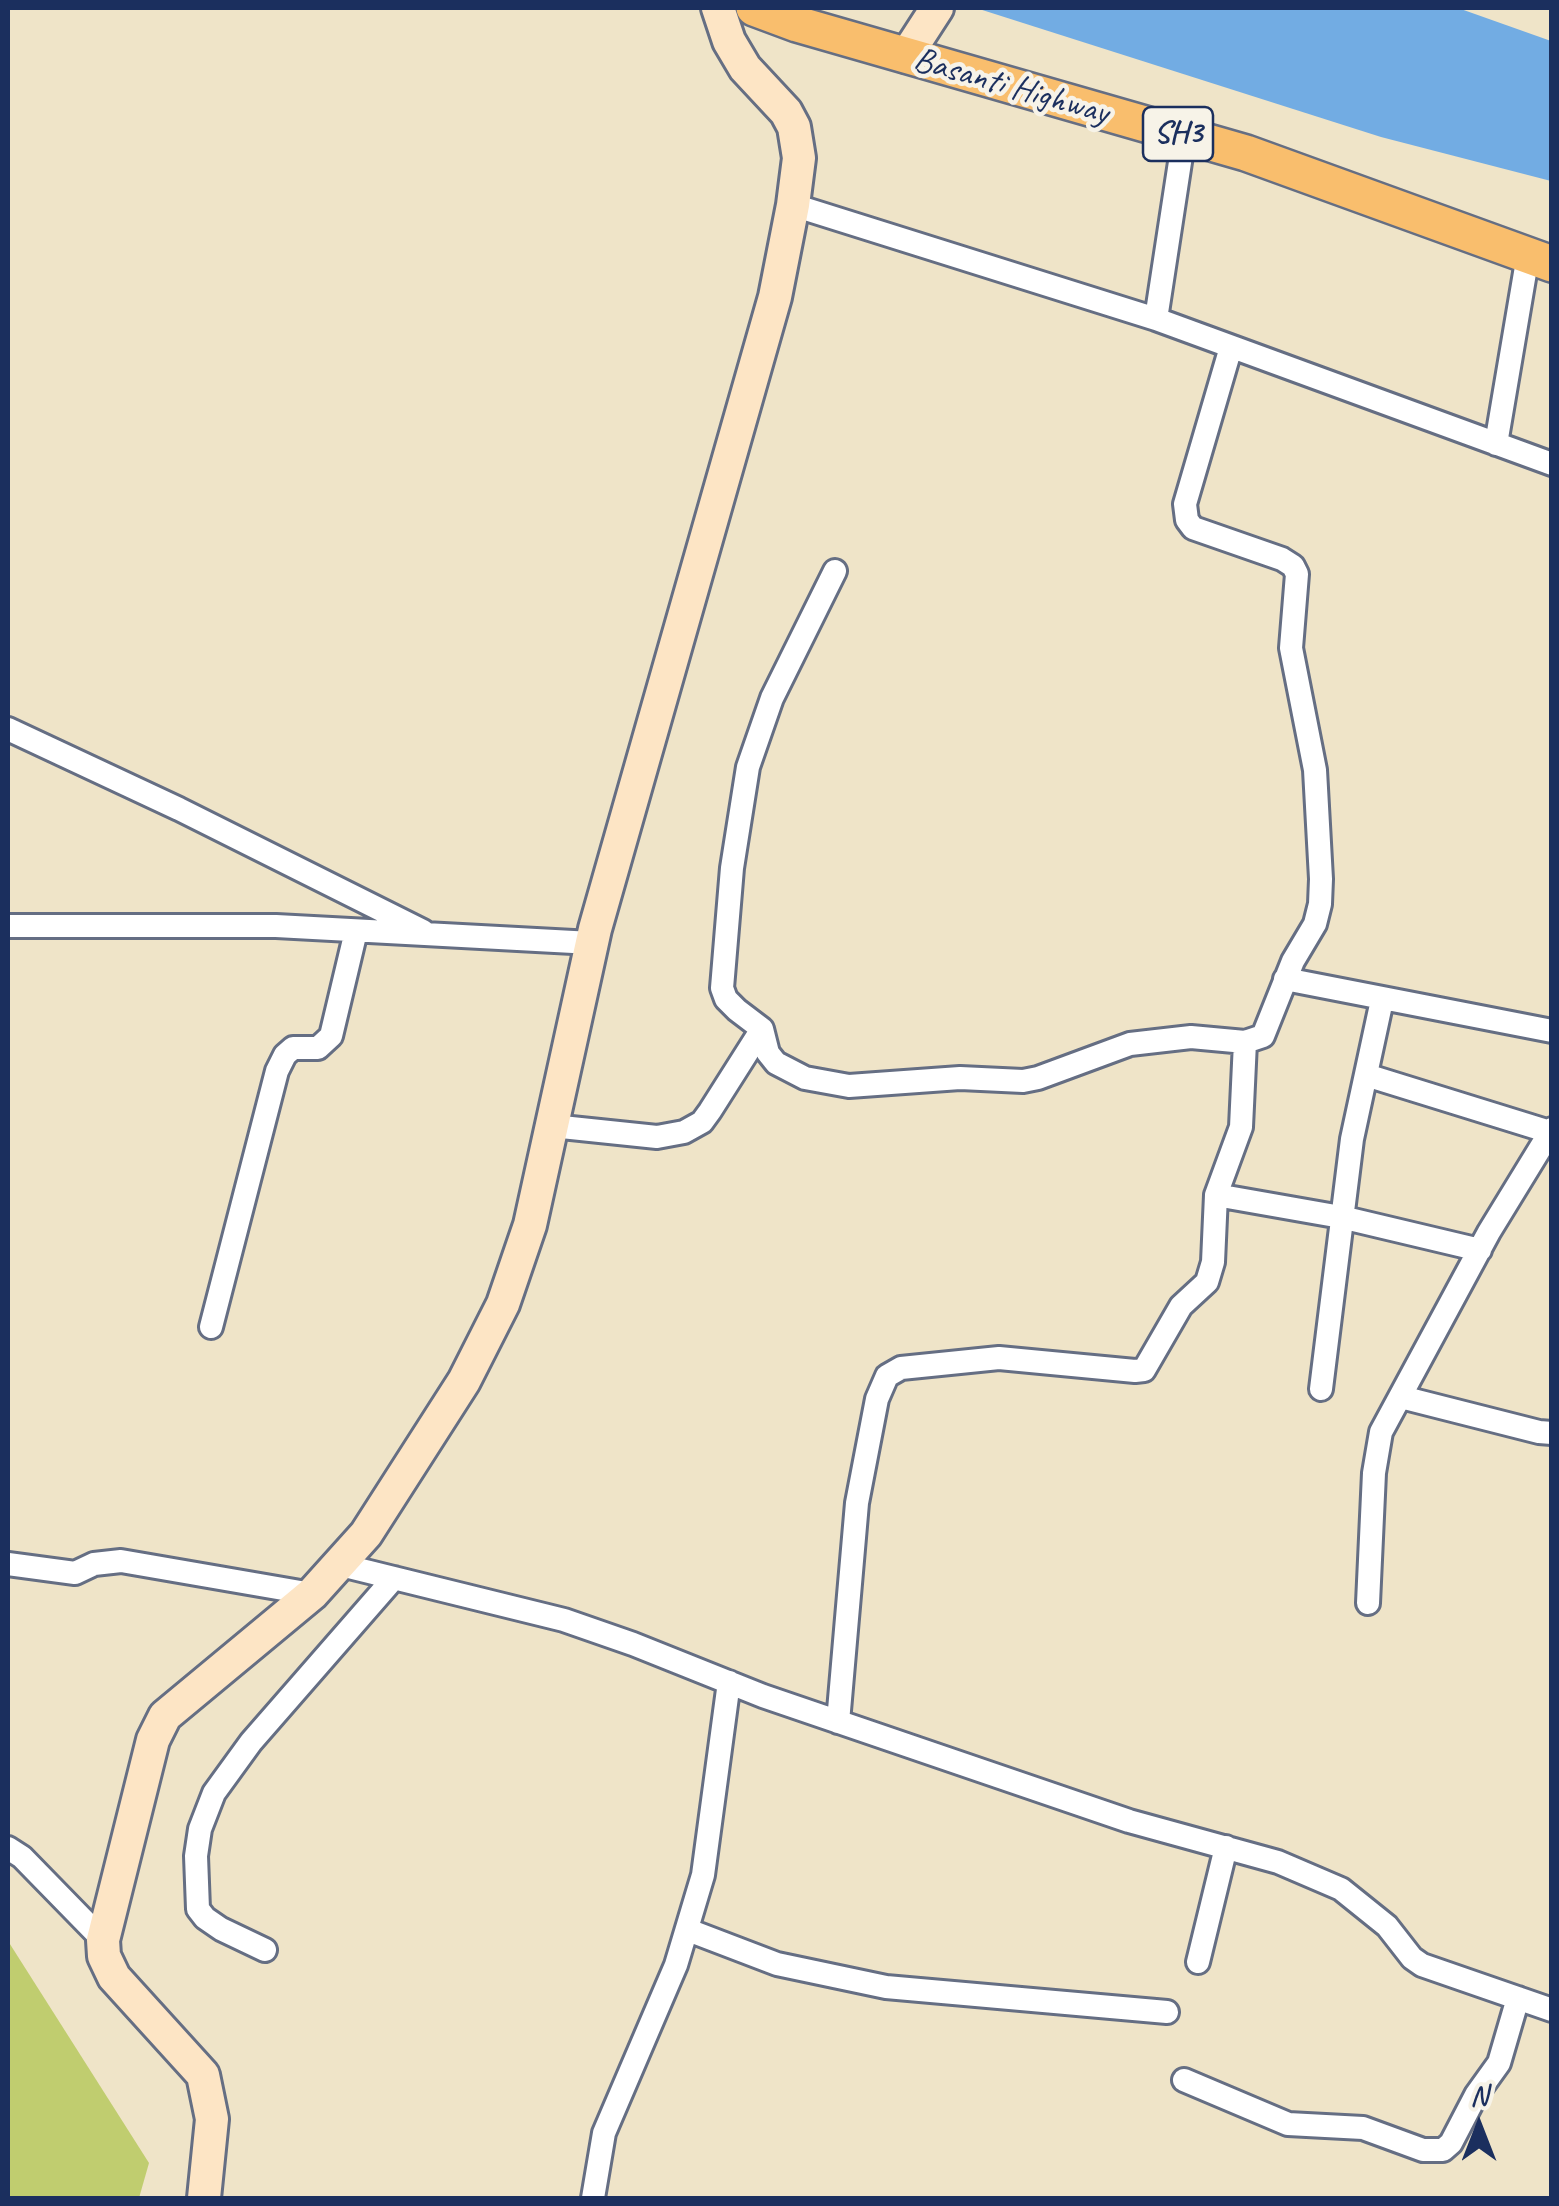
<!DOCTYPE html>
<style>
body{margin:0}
#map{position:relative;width:1559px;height:2206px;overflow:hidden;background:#efe4c8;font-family:Caveat,sans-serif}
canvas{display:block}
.frame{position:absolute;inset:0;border:10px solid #1b2f5e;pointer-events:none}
.north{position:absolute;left:1429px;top:2076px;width:100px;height:100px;-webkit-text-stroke:8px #f7f3e8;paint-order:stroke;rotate:0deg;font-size:28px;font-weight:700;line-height:40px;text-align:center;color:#1b2f5e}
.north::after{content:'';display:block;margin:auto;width:35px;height:45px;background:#1b2f5e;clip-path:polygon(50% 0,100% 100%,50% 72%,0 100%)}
</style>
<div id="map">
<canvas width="1559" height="2206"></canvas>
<div class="frame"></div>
<div class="north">N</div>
</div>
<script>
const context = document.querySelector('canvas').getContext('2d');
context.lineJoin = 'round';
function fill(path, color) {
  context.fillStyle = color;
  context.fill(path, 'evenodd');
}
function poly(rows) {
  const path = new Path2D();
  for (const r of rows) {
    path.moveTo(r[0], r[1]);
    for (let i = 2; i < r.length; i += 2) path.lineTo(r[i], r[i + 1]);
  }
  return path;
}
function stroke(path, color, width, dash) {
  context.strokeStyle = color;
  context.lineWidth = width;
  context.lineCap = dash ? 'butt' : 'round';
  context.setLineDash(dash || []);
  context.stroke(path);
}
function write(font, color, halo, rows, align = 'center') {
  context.font = font + ' Caveat,sans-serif';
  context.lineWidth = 9;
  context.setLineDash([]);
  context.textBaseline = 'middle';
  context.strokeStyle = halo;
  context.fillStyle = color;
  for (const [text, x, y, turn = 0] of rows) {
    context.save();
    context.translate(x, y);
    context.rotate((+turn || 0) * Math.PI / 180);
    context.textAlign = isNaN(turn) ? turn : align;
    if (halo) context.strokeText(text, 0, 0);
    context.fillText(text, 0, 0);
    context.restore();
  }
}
const green = poly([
 [8,1941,149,2163,139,2198,8,2198]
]);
const water = poly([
 [976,8,1458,8,1551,41,1551,181,1381,137]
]);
const street = poly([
 [793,205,1156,319,1184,136],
 [1156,319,1552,464],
 [1496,444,1528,255],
 [835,571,772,698,748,767,732,868,722,988,726,999,737,1010,762,1029,768,1053,776,1063,805,1078,849,1086,960,1078,1023,1081,1038,1078,1130,1044,1191,1037,1245,1042,1263,1036,1293,961,1315,924,1320,904,1321,879,1315,770,1291,648,1297,574,1293,566,1282,559,1193,528,1187,520,1185,504,1231,347],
 [8,729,179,809,423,931],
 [8,926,276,926,592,943],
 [1285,979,1552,1031],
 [1366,1075,1550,1132],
 [552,1126,657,1137,684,1132,702,1122,710,1111,762,1029],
 [1216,1195,1341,1217,1480,1250],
 [211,1327,277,1071,285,1055,293,1048,318,1048,331,1036,356,931],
 [1321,1389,1352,1139,1382,1000],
 [1401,1397,1539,1432,1552,1433],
 [8,1564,75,1573,94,1564,121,1561,312,1594],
 [341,1565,564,1620,633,1644,763,1696,1129,1821,1278,1862,1341,1889,1387,1926,1412,1958,1422,1965,1552,2010],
 [1368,1603,1374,1473,1381,1432,1489,1232,1552,1129],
 [838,1722,857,1503,877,1399,887,1376,901,1368,999,1358,1135,1371,1144,1370,1181,1306,1207,1282,1213,1262,1216,1195,1241,1127,1245,1042],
 [8,1848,22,1857,103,1940],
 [688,1930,777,1964,886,1987,1167,2012],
 [265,1950,221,1929,205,1918,198,1909,196,1856,200,1829,214,1793,251,1742,394,1578],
 [1198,1962,1226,1847],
 [1184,2080,1288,2124,1363,2128,1423,2150,1443,2150,1451,2143,1476,2095,1499,2063,1518,1998],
 [593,2198,604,2133,676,1965,703,1875,729,1682]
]);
const secondary = poly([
 [906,56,937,8],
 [204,2198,212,2119,203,2075,114,1977,104,1956,103,1940,153,1740,165,1716,312,1594,366,1534,464,1381,503,1304,530,1225,595,929,775,297,793,205,799,158,794,127,786,112,745,68,729,41,718,8]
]);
const primary = poly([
 [754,8,797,24,1246,153,1552,264]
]);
const shields = [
 [1178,134,70]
];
const shieldNames = [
 ["SH3",1178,134]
];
const streetNames = [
 ["Basanti Highway",1011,87,16]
];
fill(green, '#c0cd6f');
fill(water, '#72ace3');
stroke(street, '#656e83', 28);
stroke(secondary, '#656e83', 38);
stroke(primary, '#656e83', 40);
stroke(street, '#fff', 22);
stroke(secondary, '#fde5c5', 32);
stroke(primary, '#f9be6d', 35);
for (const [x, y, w] of shields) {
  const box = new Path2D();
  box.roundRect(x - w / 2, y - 27, w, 54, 8);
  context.fillStyle = '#f7f3e8';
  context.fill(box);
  stroke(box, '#1b2f5e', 2.5);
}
write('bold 32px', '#1b2f5e', null, shieldNames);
write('35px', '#1b2f5e', '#f7f3e8', streetNames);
</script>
